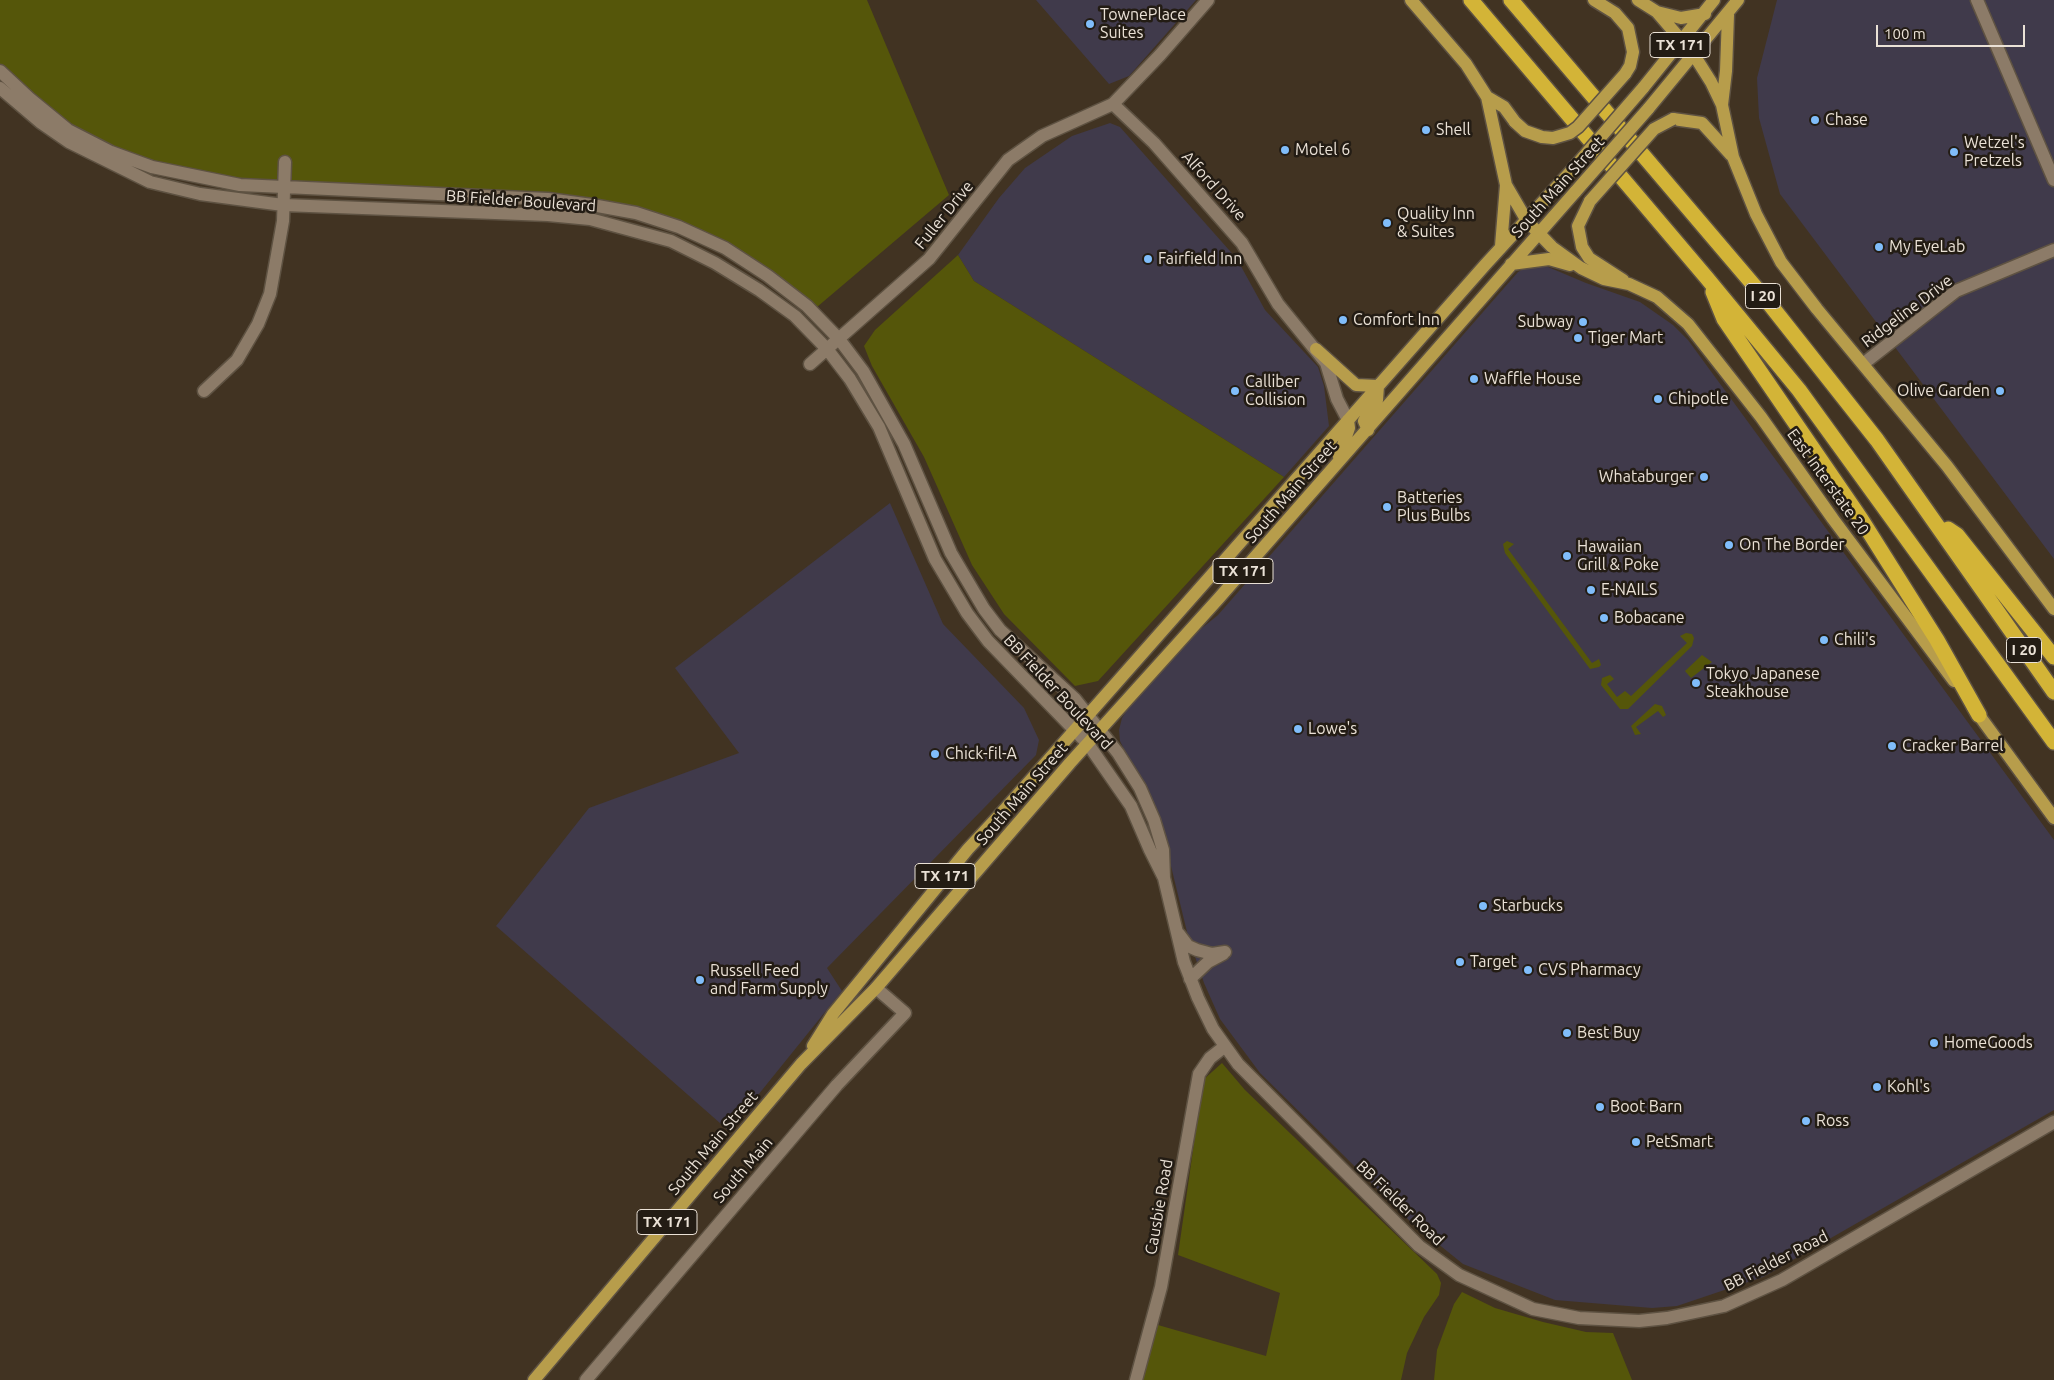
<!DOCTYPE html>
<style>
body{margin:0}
#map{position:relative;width:2054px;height:1380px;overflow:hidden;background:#413322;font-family:Ubuntu,sans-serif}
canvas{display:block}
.scale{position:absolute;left:1876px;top:25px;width:149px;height:22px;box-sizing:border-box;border:2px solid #eae1d6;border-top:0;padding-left:6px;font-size:15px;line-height:18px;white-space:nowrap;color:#eae1d6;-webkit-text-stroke:4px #231c14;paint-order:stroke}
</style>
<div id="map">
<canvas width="2054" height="1380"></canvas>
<div class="scale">100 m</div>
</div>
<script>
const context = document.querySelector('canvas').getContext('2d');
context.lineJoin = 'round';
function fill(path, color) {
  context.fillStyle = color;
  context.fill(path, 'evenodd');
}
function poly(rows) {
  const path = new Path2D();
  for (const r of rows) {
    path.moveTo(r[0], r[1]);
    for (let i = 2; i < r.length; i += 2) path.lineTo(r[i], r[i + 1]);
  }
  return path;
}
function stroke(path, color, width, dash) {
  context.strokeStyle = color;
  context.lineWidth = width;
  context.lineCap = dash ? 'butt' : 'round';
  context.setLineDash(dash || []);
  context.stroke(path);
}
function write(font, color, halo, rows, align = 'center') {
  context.font = font + ' Ubuntu,sans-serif';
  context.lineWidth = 5;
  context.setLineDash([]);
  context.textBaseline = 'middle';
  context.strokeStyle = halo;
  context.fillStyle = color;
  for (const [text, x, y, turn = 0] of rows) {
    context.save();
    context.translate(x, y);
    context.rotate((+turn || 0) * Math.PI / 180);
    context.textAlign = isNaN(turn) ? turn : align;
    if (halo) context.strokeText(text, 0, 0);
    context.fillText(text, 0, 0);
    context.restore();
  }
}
const commercial = poly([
 [1036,0,1196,0,1129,76,1109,84],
 [1777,0,2054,0,2054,559,1780,194,1759,118,1757,78],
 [1110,123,1120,127,1237,259,1265,310,1318,367,1324,386,1329,426,1284,477,974,281,958,255,999,198,1025,168,1072,136],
 [1541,264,1586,283,1640,302,1673,325,1688,340,2054,840,2054,1110,1763,1277,1677,1306,1652,1308,1555,1300,1463,1264,1411,1222,1260,1073,1220,1019,1204,983,1188,936,1161,825,1120,741,1119,730,1122,718,1129,707,1191,637,1218,615,1518,272,1526,267],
 [890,503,943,624,1024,708,1039,740,1036,755,827,968,842,991,729,1131,496,926,589,808,739,753,675,668]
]);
const green = poly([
 [0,0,867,0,949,195,817,307,782,279,745,254,641,209,255,181,177,169,138,158,82,131,32,97,0,65],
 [958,255,974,281,1284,477,1098,681,1075,686,1004,614,972,565,924,457,872,366,864,346,875,330],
 [1507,541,1514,544,1508,549,1592,663,1599,659,1601,665,1599,667,1590,669,1505,553,1503,544],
 [1686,633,1692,634,1694,638,1692,646,1628,709,1620,709,1601,685,1602,678,1610,675,1614,679,1607,684,1617,697,1625,691,1631,696,1687,643,1680,636],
 [1702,655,1712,662,1691,678,1685,671],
 [1655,704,1662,706,1666,715,1663,717,1658,711,1636,727,1641,734,1635,735,1631,726],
 [1222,1063,1245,1090,1437,1274,1441,1283,1439,1295,1424,1317,1407,1353,1401,1380,1142,1380,1158,1325,1266,1356,1280,1293,1178,1255,1203,1080],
 [1462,1292,1495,1308,1543,1322,1586,1332,1613,1333,1632,1380,1434,1380,1437,1350,1454,1304]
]);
const minor = poly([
 [1977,0,2054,180],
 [0,71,29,98,68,130,111,152,152,167,240,185,548,199,592,205,636,213,679,227,725,248,768,276,807,306,839,339,863,371,904,444,951,553,984,609,1000,630,1075,699,1118,753,1140,788,1154,820,1163,850,1164,878,1150,850,1131,806,1088,744,988,641,967,613,935,559,879,427,850,379,827,349,795,316,759,290,715,263,671,241,590,219,548,215,283,205,200,194,150,182,69,142,40,122,0,88],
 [1113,104,1154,143,1242,243,1278,304,1326,363,1337,399,1348,420],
 [810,364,929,259,1008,160,1042,136,1113,104,1160,55,1208,0],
 [1863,364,1956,291,2054,250],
 [204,391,237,360,258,324,270,294,283,221,285,162],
 [1164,878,1184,962,1198,998,1213,1029,1238,1064,1419,1246,1459,1275,1533,1309,1579,1318,1639,1321,1667,1318,1724,1306,1782,1280,2054,1122],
 [1179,934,1188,946,1197,950,1212,954,1225,952],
 [1190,979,1208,962,1223,954],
 [586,1380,837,1085,905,1013,876,988],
 [1136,1380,1161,1287,1199,1074,1210,1058,1224,1047]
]);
const major = poly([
 [1411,0,1466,64,1487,97,1506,185,1527,221,1552,247,1581,268,1604,279,1629,284,1657,297,1688,324,1761,417,1833,519,1954,681],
 [1594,0,1615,13,1628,28,1633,52,1630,66,1625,74],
 [1638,0,1657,12,1694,55,1711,82,1722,105,1733,157,1756,214,1781,262,1817,309,1947,466,2054,609],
 [1657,12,1681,18,1705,14],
 [1643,88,1714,0],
 [1487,97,1504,107,1515,122],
 [1722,105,1726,71,1728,15],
 [1648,109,1738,0],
 [1673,119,1702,123,1731,155],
 [1590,201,1578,226,1582,247,1589,258,1623,280],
 [1501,246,1506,185],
 [1511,264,1549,259,1570,265],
 [1316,349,1356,385,1378,386,1377,400,1364,421,1368,430],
 [1339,457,1349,428,1348,420],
 [1973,707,2054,818],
 [813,1046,833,1014,968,849,1006,808,1485,265,1572,170],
 [534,1380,801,1064,876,988,1070,763,1219,598,1576,191]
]);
const highway = poly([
 [1471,0,1706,277,1799,390,2054,742],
 [1511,0,1768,302,1877,440,2054,692],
 [1713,292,1724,319,1861,519,1937,640,1979,715],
 [1948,529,1957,535,2054,657]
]);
const majorBridge = poly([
 [1515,122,1525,131,1542,137,1553,138,1570,133,1578,127,1625,74],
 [1572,170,1643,88],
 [1576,191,1648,109],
 [1590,201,1654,129,1673,119]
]);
const markers = [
 [1090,24,5,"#80bdfa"],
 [1815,120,5,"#80bdfa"],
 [1426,130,5,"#80bdfa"],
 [1285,150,5,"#80bdfa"],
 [1954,152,5,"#80bdfa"],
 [1387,223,5,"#80bdfa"],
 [1879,247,5,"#80bdfa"],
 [1148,259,5,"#80bdfa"],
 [1343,320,5,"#80bdfa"],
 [1583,322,5,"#80bdfa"],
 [1578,338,5,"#80bdfa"],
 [1474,379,5,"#80bdfa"],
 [1235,391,5,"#80bdfa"],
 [2000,391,5,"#80bdfa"],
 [1658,399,5,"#80bdfa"],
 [1704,477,5,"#80bdfa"],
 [1387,507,5,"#80bdfa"],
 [1729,545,5,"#80bdfa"],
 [1567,556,5,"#80bdfa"],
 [1591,590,5,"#80bdfa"],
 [1604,618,5,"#80bdfa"],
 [1824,640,5,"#80bdfa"],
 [1696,683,5,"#80bdfa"],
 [1298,729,5,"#80bdfa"],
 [1892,746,5,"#80bdfa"],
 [935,754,5,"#80bdfa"],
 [1483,906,5,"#80bdfa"],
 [1460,962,5,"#80bdfa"],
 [1528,970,5,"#80bdfa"],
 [700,980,5,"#80bdfa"],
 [1567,1033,5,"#80bdfa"],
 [1934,1043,5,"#80bdfa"],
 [1877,1087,5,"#80bdfa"],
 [1600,1107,5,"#80bdfa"],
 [1806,1121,5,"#80bdfa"],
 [1636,1142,5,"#80bdfa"]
];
const shields = [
 [1680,45,60],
 [1763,296,35],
 [1243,571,60],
 [2024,650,35],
 [945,876,60],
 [667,1222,60]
];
const shieldNames = [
 ["TX 171",1680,45],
 ["I 20",1763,296],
 ["TX 171",1243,571],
 ["I 20",2024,650],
 ["TX 171",945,876],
 ["TX 171",667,1222]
];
const poiNames = [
 ["TownePlace",1100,15],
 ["Suites",1100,33],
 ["Chase",1825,120],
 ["Shell",1436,130],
 ["Wetzel's",1964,143],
 ["Pretzels",1964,161],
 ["Motel 6",1295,150],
 ["Quality Inn",1397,214],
 ["& Suites",1397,232],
 ["My EyeLab",1889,247],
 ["Fairfield Inn",1158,259],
 ["Comfort Inn",1353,320],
 ["Subway",1573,322,"right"],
 ["Tiger Mart",1588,338],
 ["Waffle House",1484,379],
 ["Calliber",1245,382],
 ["Collision",1245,400],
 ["Olive Garden",1990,391,"right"],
 ["Chipotle",1668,399],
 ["Whataburger",1694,477,"right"],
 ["Batteries",1397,498],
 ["Plus Bulbs",1397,516],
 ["On The Border",1739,545],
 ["Hawaiian",1577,547],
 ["Grill & Poke",1577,565],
 ["E-NAILS",1601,590],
 ["Bobacane",1614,618],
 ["Chili's",1834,640],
 ["Tokyo Japanese",1706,674],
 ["Steakhouse",1706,692],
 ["Lowe's",1308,729],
 ["Cracker Barrel",1902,746],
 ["Chick-fil-A",945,754],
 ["Starbucks",1493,906],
 ["Target",1470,962],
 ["CVS Pharmacy",1538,970],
 ["Russell Feed",710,971],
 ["and Farm Supply",710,989],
 ["Best Buy",1577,1033],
 ["HomeGoods",1944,1043],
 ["Kohl's",1887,1087],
 ["Boot Barn",1610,1107],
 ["Ross",1816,1121],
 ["PetSmart",1646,1142]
];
const streetNames = [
 ["Alford Drive",1214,186,48],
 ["South Main Street",1558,187,-48],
 ["BB Fielder Boulevard",521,201,4],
 ["Fuller Drive",944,215,-51],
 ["Ridgeline Drive",1907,311,-37],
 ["East Interstate 20",1828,482,54],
 ["South Main Street",1291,492,-49],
 ["BB Fielder Boulevard",1058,692,47],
 ["South Main Street",1022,794,-49],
 ["South Main Street",713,1143,-50],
 ["South Main",743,1170,-49],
 ["BB Fielder Road",1400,1203,44],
 ["Causbie Road",1159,1207,-80],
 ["BB Fielder Road",1776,1261,-27]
];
fill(commercial, '#403a4b');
fill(green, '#55560a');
stroke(minor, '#5e5242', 15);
stroke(major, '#5e5242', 15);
stroke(highway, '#5e5242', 18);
stroke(minor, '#8c7b68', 12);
stroke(major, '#b79d4b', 12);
stroke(highway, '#d3b437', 15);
stroke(majorBridge, '#5e5242', 15, []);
stroke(majorBridge, '#b79d4b', 12);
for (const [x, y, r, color] of markers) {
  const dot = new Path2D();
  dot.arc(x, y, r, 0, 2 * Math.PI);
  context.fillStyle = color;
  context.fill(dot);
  stroke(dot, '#231c14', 2);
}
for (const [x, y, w] of shields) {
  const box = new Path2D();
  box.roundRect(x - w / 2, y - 12.5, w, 25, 4);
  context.fillStyle = '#231c14';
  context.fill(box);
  stroke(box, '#eae1d6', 1);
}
write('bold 15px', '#eae1d6', null, shieldNames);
write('16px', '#eae1d6', '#231c14', poiNames, 'left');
write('16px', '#eae1d6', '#231c14', streetNames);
</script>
